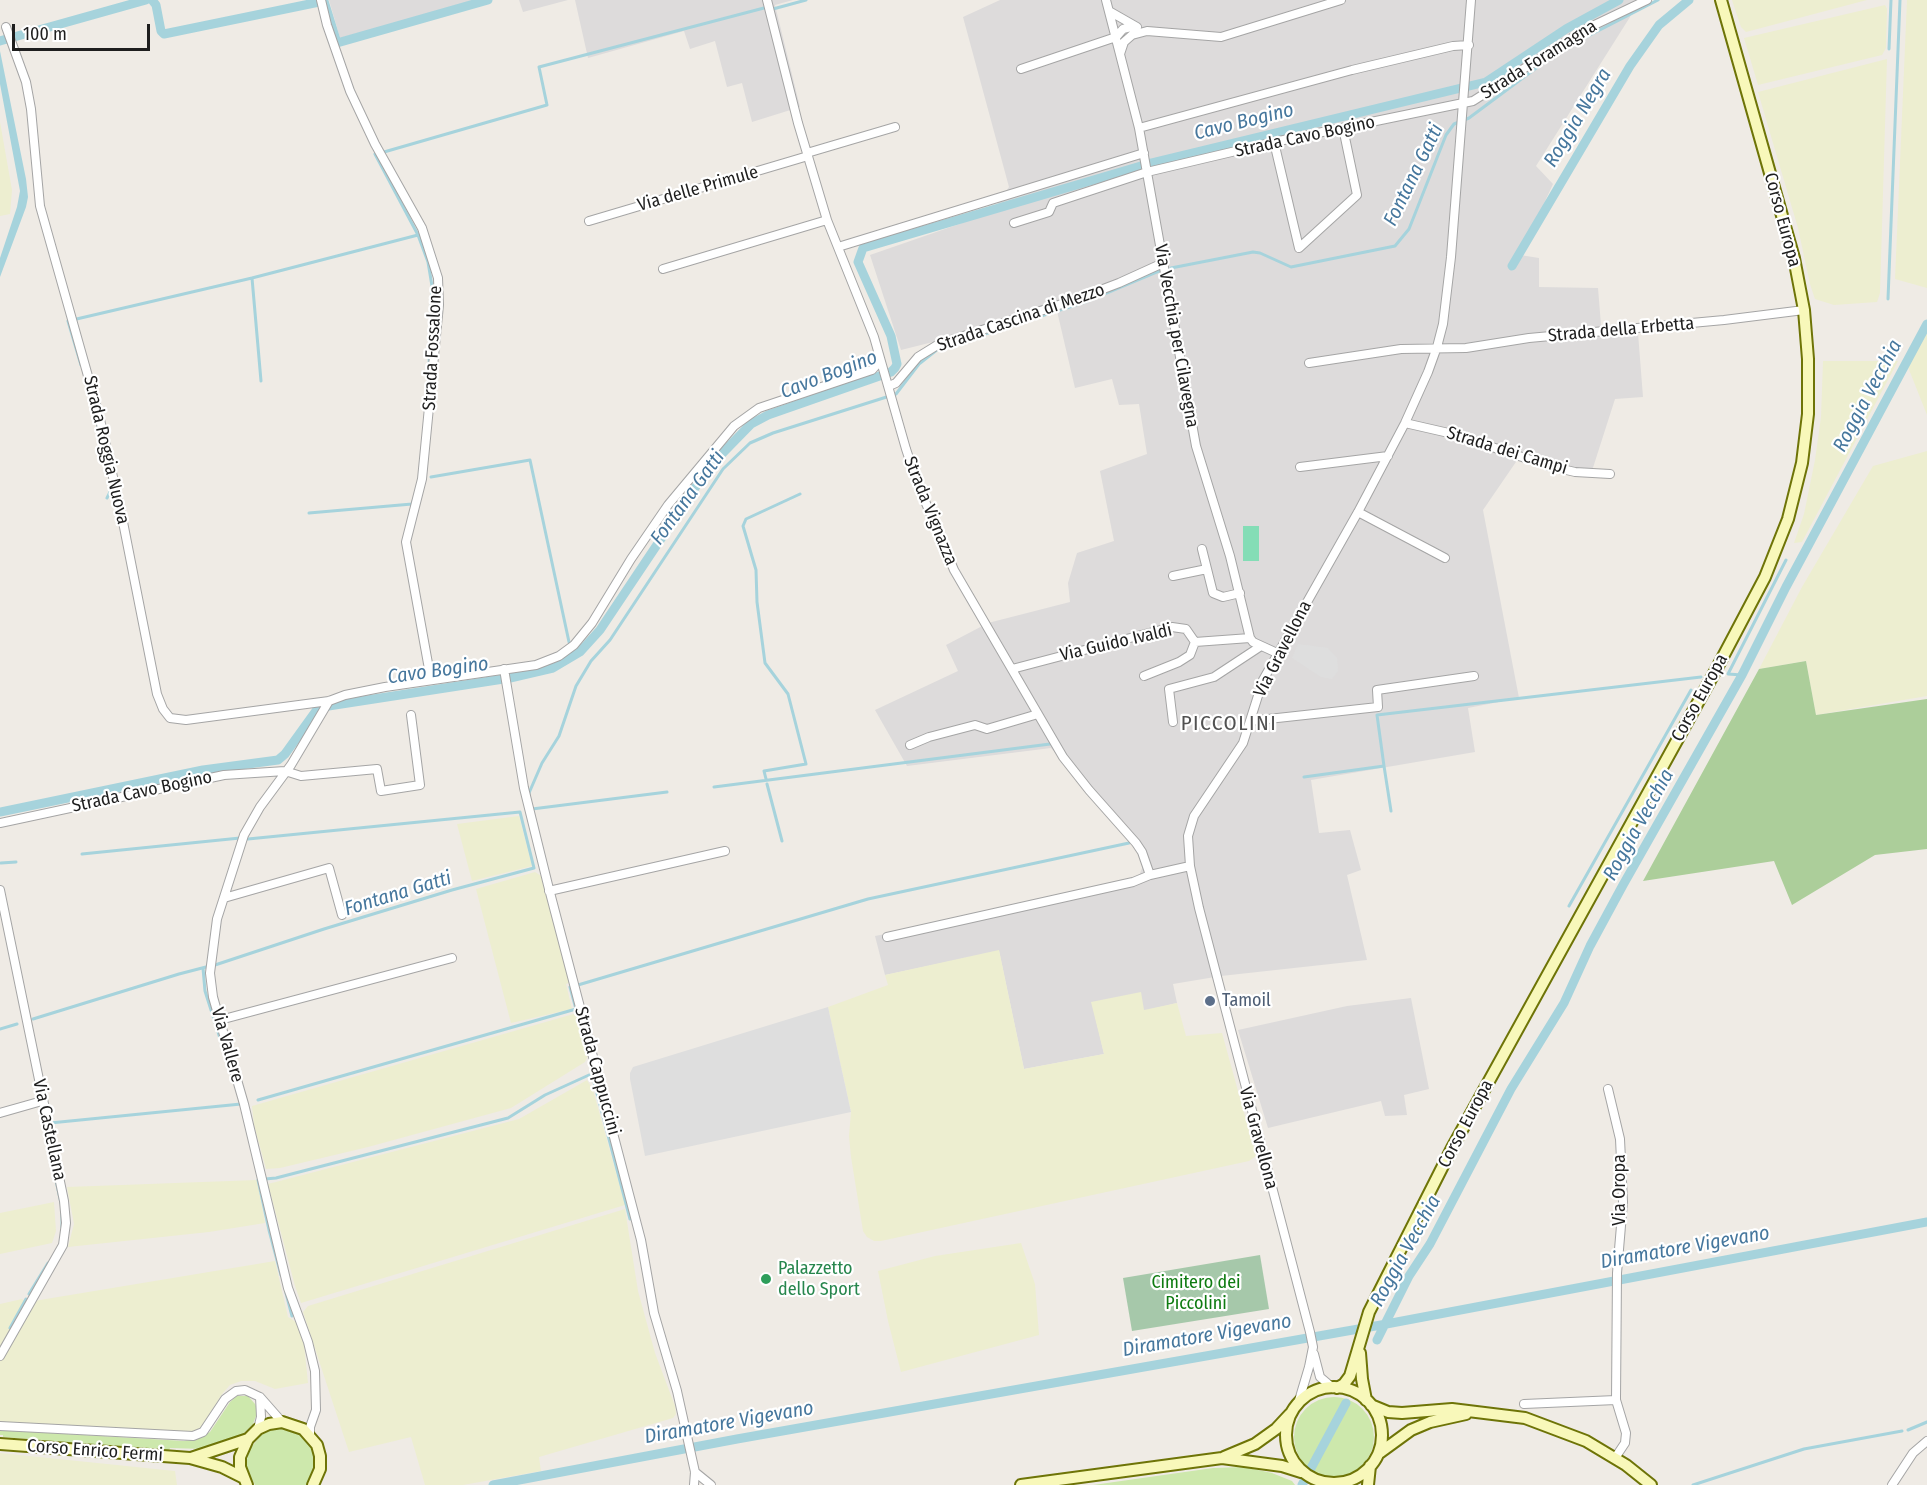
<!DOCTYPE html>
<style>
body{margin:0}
#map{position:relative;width:1927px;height:1485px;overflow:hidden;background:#efebe5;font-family:"Fira Sans Condensed",sans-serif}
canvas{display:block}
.scale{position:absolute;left:12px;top:24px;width:138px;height:27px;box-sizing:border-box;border:3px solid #1e1e1e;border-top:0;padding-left:8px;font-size:18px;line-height:21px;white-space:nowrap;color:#1e1e1e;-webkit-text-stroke:4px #fff;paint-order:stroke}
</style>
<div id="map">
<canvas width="1927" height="1485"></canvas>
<div class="scale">100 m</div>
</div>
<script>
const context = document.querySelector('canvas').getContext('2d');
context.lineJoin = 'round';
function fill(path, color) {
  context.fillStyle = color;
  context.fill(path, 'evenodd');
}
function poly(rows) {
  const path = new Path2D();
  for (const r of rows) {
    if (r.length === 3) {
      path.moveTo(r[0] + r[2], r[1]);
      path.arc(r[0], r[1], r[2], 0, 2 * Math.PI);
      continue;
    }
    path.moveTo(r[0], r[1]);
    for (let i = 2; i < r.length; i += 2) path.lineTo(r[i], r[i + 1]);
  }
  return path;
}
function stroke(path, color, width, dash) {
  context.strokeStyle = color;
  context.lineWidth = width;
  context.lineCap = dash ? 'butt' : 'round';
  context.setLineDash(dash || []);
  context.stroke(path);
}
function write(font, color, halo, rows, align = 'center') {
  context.font = font + ' "Fira Sans Condensed",sans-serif';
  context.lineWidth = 4.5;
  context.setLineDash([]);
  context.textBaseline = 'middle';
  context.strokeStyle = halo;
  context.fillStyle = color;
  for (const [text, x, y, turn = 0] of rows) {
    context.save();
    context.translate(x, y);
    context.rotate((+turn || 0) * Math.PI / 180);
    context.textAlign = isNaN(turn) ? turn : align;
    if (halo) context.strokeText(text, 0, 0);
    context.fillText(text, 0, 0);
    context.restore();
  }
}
const residential = poly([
 [329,0,479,0,340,38],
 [519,0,568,0,523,12],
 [575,0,793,0,775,5,800,107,752,122,742,83,727,87,715,41,690,49,684,31,588,58],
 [1000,0,1635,0,1630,17,1536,166,1553,184,1520,255,1539,258,1539,287,1598,288,1601,325,1638,333,1643,397,1615,399,1590,477,1557,474,1518,459,1483,510,1519,698,1468,708,1475,752,1311,780,1319,833,1350,830,1361,870,1347,875,1367,960,1221,976,1173,984,1177,1003,1144,1011,1092,1002,1104,1054,1024,1069,999,951,885,975,875,936,1135,885,1143,866,1140,855,1131,842,1051,748,907,766,875,710,958,671,946,645,988,623,1070,602,1068,583,1077,553,1114,541,1100,471,1147,454,1139,404,1119,405,1112,379,1075,388,1057,311,901,350,870,255,991,213,1009,187,963,17],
 [1411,998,1429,1089,1404,1095,1407,1115,1385,1116,1381,1101,1268,1128,1238,1030,1347,1006]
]);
const farmland = poly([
 [1732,0,1867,0,1746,32,1741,27],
 [1907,0,1927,0,1927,288,1895,279],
 [1885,5,1887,9,1886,48,1882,55,1758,85,1744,38],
 [1887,59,1880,293,1877,302,1834,305,1815,299,1810,284,1798,228,1758,92],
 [0,122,12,190,10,214,0,216],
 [1927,332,1927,415,1908,367],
 [1823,361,1898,361,1802,542,1794,543,1804,514,1815,460,1821,417],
 [1927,451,1927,696,1816,715,1806,661,1759,669,1802,587,1873,466],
 [519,816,532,866,472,881,457,824],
 [535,872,543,877,571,982,566,984,572,1009,511,1023,476,889],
 [999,950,1024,1069,1104,1054,1091,1002,1141,992,1144,1010,1177,1003,1186,1036,1222,1033,1256,1156,1249,1161,881,1241,874,1241,867,1237,863,1231,851,1157,849,1136,851,1112,828,1007,888,985,885,975],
 [577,1013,588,1055,585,1062,511,1108,368,1147,280,1168,266,1169,254,1125,252,1106],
 [587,1080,593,1090,625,1205,301,1303,295,1286,268,1184,519,1119],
 [257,1180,265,1223,209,1232,68,1247,74,1224,67,1187],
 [54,1202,56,1231,52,1243,0,1254,0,1213],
 [625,1209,638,1291,655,1353,675,1406,676,1414,673,1418,539,1457,541,1471,463,1485,425,1485,411,1437,349,1452,303,1312,308,1306],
 [1021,1243,1035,1284,1039,1335,901,1372,888,1321,878,1271,935,1256],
 [275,1261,288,1317,296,1322,304,1344,308,1383,275,1389,255,1381,241,1381,230,1385,222,1394,201,1428,195,1432,189,1433,0,1423,0,1361,34,1301],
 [22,1299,26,1303,0,1350,0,1304],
 [0,1453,175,1471,177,1485,0,1485]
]);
const grass = poly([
 [237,1396,248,1396,255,1404,258,1411,253,1424,243,1434,216,1446,203,1449,170,1448,169,1451,3,1437,3,1435,0,1435,0,1430,184,1441,197,1439,210,1432,230,1402],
 [1334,1437,40],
 [282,1429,292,1430,301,1435,314,1451,316,1461,311,1481,308,1485,255,1485,247,1470,247,1460,249,1450,262,1434,272,1430],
 [1244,1467,1272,1473,1292,1481,1295,1485,1093,1485,1213,1468]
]);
const forest = poly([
 [1806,661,1816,715,1927,699,1927,849,1875,855,1792,905,1774,861,1643,881,1759,669]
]);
const cemetery = poly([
 [1260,1255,1269,1309,1132,1331,1123,1278]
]);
const pitch = poly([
 [1243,526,1259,526,1259,561,1243,561]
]);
const parking = poly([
 [1298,644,1328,648,1337,658,1338,671,1332,679,1321,677,1292,658],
 [828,1007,851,1112,645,1156,630,1079,630,1073,633,1067]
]);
const water = poly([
 [0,51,26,179,28,197,26,207,0,277,0,258,17,207,20,191,0,84]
]);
const stream = poly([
 [773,9,806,0],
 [1889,49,1891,0],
 [384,152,547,105,539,67,764,8],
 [418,235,428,262,432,286,429,366],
 [1171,268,1253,252,1260,253,1291,267,1395,246,1409,229,1446,135,1454,124,1469,118,1559,51,1658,0],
 [1888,299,1900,0],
 [81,365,68,321,252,278],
 [261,381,252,278,418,235,375,154],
 [94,409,102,446],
 [431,477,530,460,569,642],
 [107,498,112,488],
 [309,513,412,504,413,501],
 [1742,675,1728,674,1786,560],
 [1384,766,1391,811],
 [1304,777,1384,766,1377,715,1701,677],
 [766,779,764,771,806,764,788,694,765,663,757,602,756,570,743,526,746,519,800,494],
 [767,784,782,841],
 [714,787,1050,744],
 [529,796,529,793,542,763,559,736,576,686,591,661,610,640,723,469,750,443,773,433,896,394,919,364,938,349,1085,302,1159,271],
 [532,809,667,792],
 [82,854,240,838],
 [1,863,16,862],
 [1569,906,1691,690],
 [215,965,324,929,452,890,534,868,520,812,248,839],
 [203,968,205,991,232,1076],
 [578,985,868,899,1129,843],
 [33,1019,179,974,206,967],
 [0,1029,17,1024],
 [258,1100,576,1009,570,987],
 [43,1123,61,1203],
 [50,1123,241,1104,241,1103],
 [265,1179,276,1178,508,1118,545,1095,589,1075,593,1078,630,1219],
 [258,1180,269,1230,281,1275],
 [62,1213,62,1227],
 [286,1293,292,1316],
 [29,1294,48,1263],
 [10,1328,26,1299],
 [1908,1430,1927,1422],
 [1693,1485,1804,1449,1902,1431]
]);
const canal = poly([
 [152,0,156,5,161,31,164,34,324,1,337,43,488,0],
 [0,41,146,0],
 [1512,266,1630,66,1659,25,1689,0],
 [0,812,203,770,278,760,285,754,316,711,322,707,510,678,553,668,580,652,600,630,709,467,751,424,768,415,891,372,895,368,897,364,891,336,858,262,863,248,1151,163,1486,82,1566,29,1619,0],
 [1377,1340,1409,1276,1430,1244,1511,1089,1564,1003,1590,946,1623,885,1742,675,1786,587,1927,324],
 [493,1485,737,1439,1381,1325,1927,1222],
 [1302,1485,1346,1403]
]);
const street = poly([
 [321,0,327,25,350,91,375,144,422,228,438,278,439,305,422,479,406,542,431,680],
 [767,0,798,123,827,220,874,337,906,449,917,482,954,570,1063,757,1089,790,1136,843,1142,852,1150,875],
 [1106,0,1139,128,1196,446,1230,556,1250,638,1253,642,1277,653],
 [1109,11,1137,27],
 [6,27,26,82,31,109,40,206,99,415,122,517,157,694,163,709,170,718,186,720,329,701,345,695,385,687,536,665,559,656,574,645,592,623,631,559,668,505,734,426,759,408,872,370,880,361],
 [1120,54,1124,42,1132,35,1147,31,1221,37,1341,0],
 [1021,69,1116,37,1123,29,1135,26],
 [1139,128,1352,70,1453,46,1469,45],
 [1274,142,1299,248,1357,195,1343,128],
 [807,153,895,127],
 [589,221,808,156],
 [1014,223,1049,212,1053,203,1147,172,1274,142,1473,101,1586,29,1647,0],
 [838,247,1144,153],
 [663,269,827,220],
 [1309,363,1401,349,1466,348,1529,338,1724,320,1804,310],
 [889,386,896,383,918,357,939,344,1077,299,1119,283,1163,263],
 [1405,423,1453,434,1549,466,1575,472,1610,474],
 [1300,467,1388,456],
 [1358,512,1445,558],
 [1202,549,1207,569],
 [1173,576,1207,569,1213,593,1223,597,1240,593],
 [504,669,524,788,548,885,641,1240,654,1313,677,1391,695,1472,694,1485],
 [1012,669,1172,627,1186,629,1195,642,1250,638],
 [1144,676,1179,662,1190,655,1195,642],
 [1250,721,1378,707,1377,690,1474,676],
 [1173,722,1169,689,1214,677,1261,646],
 [910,745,929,737,975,725,987,729,1038,714],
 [0,823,224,775,285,771,301,776,377,769,381,791,420,785,411,715],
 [0,890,64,1201,66,1223,63,1245,0,1356],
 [549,891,725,851],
 [224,898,329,868,342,915],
 [887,937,1133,882,1150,875,1190,866],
 [220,1020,452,958],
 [1608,1089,1620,1139,1623,1202,1617,1273,1616,1400,1626,1433,1625,1443,1615,1458],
 [0,1113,42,1101],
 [1314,1354,1320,1377,1333,1388],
 [1298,1404,1309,1367,1313,1347,1310,1332,1199,908,1190,866,1188,836,1194,816,1243,743,1263,680,1358,512,1405,423,1428,372,1437,347,1443,324,1451,257,1471,0],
 [1524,1404,1616,1400],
 [0,1426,193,1436,203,1432,225,1399,236,1391,245,1390,260,1397,282,1422],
 [258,1429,261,1417,260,1397],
 [310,1435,310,1427,316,1410,315,1371,308,1342,288,1288,244,1104,213,997,210,973,217,919,244,835,260,807,291,765,329,701],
 [695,1472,711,1485],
 [1892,1485,1913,1453,1927,1441]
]);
const secondary = poly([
 [1360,1353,1362,1379,1366,1400],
 [1334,1435,48],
 [1337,1388,1344,1384,1350,1376,1369,1312,1452,1148,1717,668,1765,577,1788,519,1802,463,1808,414,1808,359,1804,310,1794,258,1721,0],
 [1371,1405,1388,1412,1402,1413,1452,1409,1525,1418,1586,1441,1626,1465,1651,1485],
 [0,1444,190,1458,222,1467,242,1477],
 [1378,1454,1411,1430,1430,1422,1466,1414],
 [1224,1457,1255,1444,1276,1429,1290,1414],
 [191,1458,248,1439],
 [247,1485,240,1467,240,1457,248,1439,258,1429,269,1424,282,1422,303,1429,317,1445,320,1456,320,1469,313,1485],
 [1021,1485,1222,1458,1282,1466,1301,1472],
 [1368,1485,1370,1466]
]);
const markers = [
 [1210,1001,6,"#5c6f8a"],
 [766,1279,6,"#2e9e5b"]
];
const streetNames = [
 ["Strada Foramagna",1539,60,-32],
 ["Strada Cavo Bogino",1305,137,-12],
 ["Via delle Primule",698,189,-16],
 ["Corso Europa",1782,220,75],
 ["Strada Cascina di Mezzo",1021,318,-19],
 ["Strada della Erbetta",1621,330,-5],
 ["Via Vecchia per Cilavegna",1176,336,80],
 ["Strada Fossalone",433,348,-87],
 ["Strada Roggia Nuova",106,450,77],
 ["Strada dei Campi",1507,451,17],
 ["Strada Vignazza",930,511,68],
 ["Via Guido Ivaldi",1116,643,-13],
 ["Via Gravellona",1283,649,-63],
 ["Corso Europa",1700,698,-61],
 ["Strada Cavo Bogino",142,792,-12],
 ["Via Vallere",227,1045,74],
 ["Strada Cappuccini",597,1071,75],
 ["Corso Europa",1466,1124,-62],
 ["Via Castellana",49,1130,78],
 ["Via Gravellona",1258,1138,75],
 ["Via Oropa",1620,1190,-90],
 ["Corso Enrico Fermi",95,1451,4]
];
const serviceNames = [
 ["Tamoil",1222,1001]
];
const leisureNames = [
 ["Palazzetto",778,1269],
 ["dello Sport",778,1290]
];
const parkNames = [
 ["Cimitero dei",1196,1283],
 ["Piccolini",1196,1304]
];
const waterNames = [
 ["Roggia Negra",1578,118,-59],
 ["Cavo Bogino",1244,122,-14],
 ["Fontana Gatti",1414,175,-64],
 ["Cavo Bogino",829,375,-21],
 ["Roggia Vecchia",1868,396,-62],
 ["Fontana Gatti",688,498,-54],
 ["Cavo Bogino",438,671,-8],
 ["Roggia Vecchia",1639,825,-61],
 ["Fontana Gatti",398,894,-17],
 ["Diramatore Vigevano",1685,1248,-10],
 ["Roggia Vecchia",1406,1251,-61],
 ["Diramatore Vigevano",1207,1336,-10],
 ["Diramatore Vigevano",729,1423,-10]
];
const quarterNames = [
 ["PICCOLINI",1229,724]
];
fill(residential, '#dddbdb');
fill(farmland, '#edeed0');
fill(grass, '#cde8ac');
fill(forest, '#acce9a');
fill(cemetery, '#a6c8aa');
fill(pitch, '#84ddb6');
fill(parking, '#dedede');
fill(water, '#a6d3dc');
stroke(stream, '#a6d3dc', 3);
stroke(canal, '#a6d3dc', 9);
stroke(street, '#a5a5a5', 10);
stroke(secondary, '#6e7407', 14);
stroke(street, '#fff', 8);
stroke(secondary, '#f8f8ba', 10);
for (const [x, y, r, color] of markers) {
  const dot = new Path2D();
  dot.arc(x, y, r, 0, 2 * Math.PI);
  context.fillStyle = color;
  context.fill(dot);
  stroke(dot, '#fff', 2);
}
write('18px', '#1e1e1e', '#fff', streetNames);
write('18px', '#4e5e75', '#fff', serviceNames, 'left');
write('18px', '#27864d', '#fff', leisureNames, 'left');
write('18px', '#0e7b11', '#fff', parkNames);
write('italic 20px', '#46779d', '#fff', waterNames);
context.letterSpacing = '1.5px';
write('21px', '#515151', '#fff', quarterNames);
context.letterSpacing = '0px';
</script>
